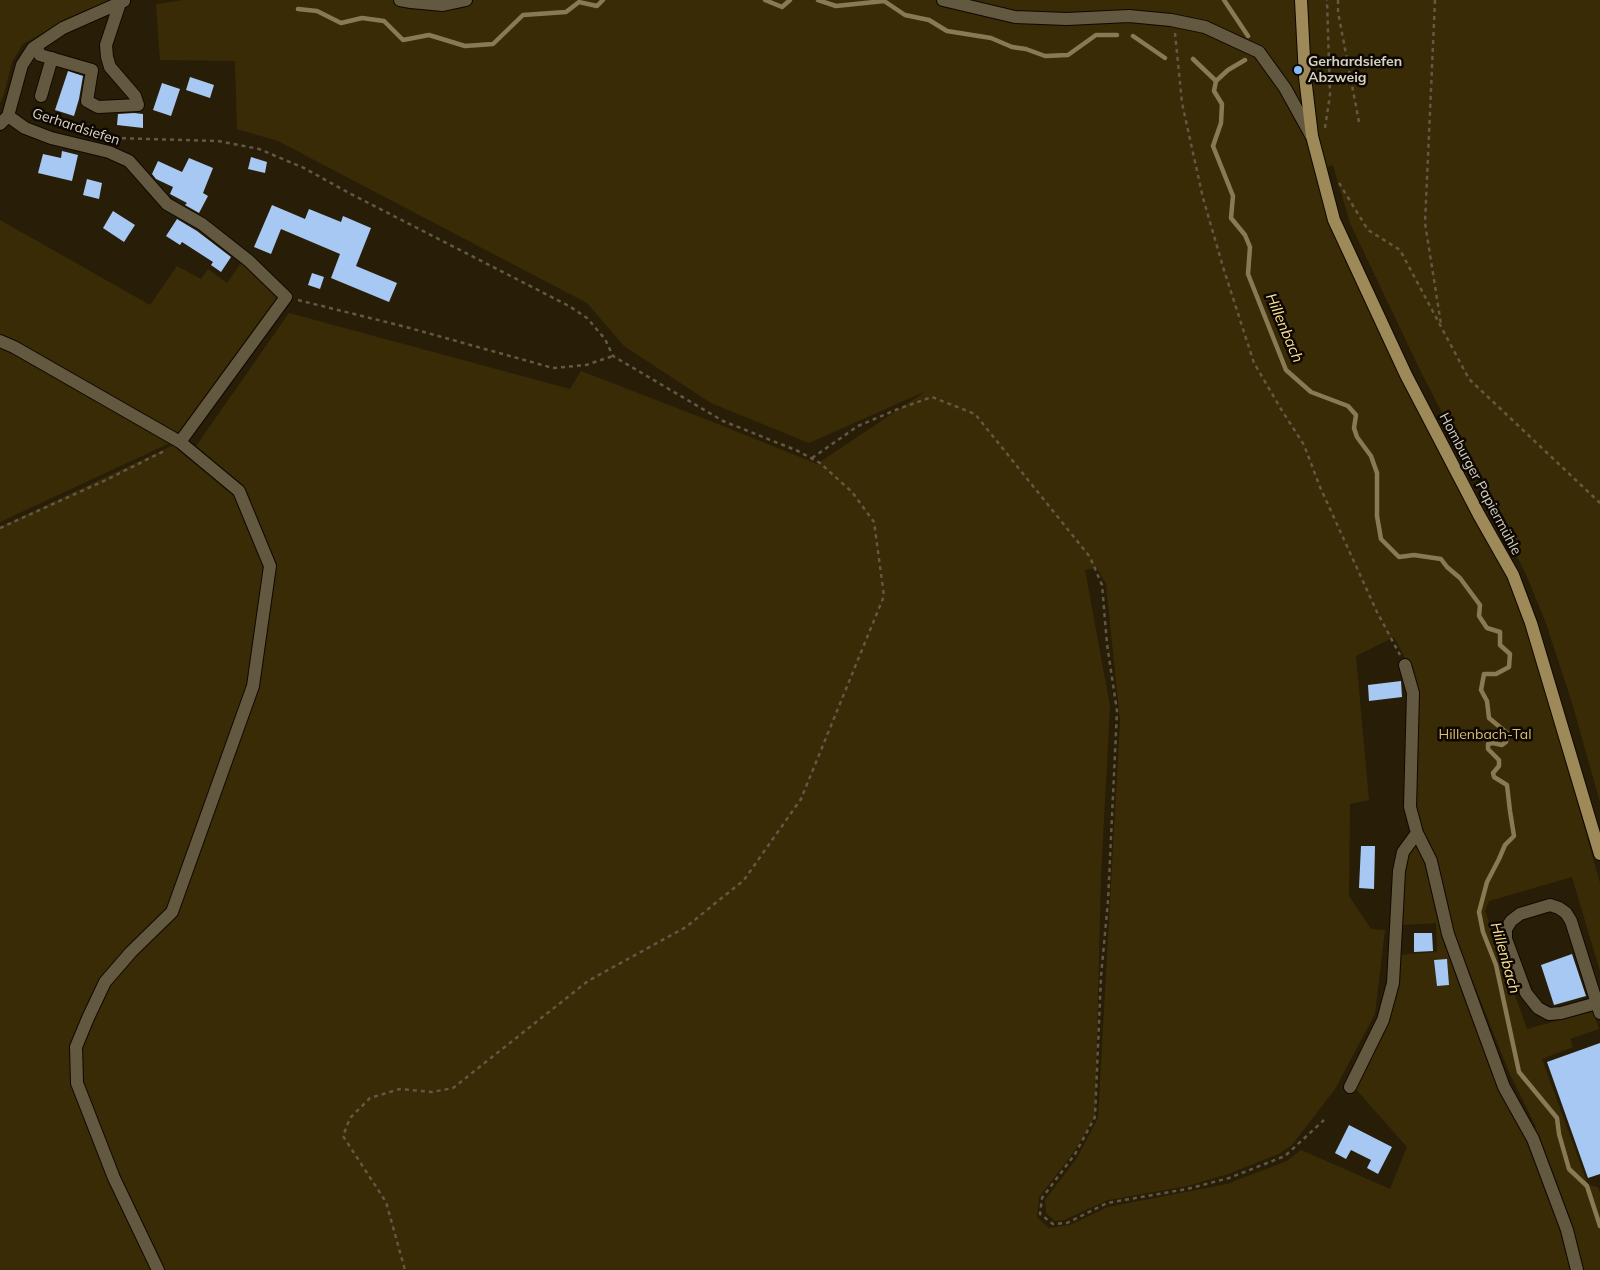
<!DOCTYPE html>
<meta charset="utf-8">
<style>
body{margin:0}
canvas{display:block;background:#281e07}
</style>
<canvas width="1600" height="1270"></canvas>
<script>
const context = document.querySelector('canvas').getContext('2d');
context.lineJoin = 'round';
function fill(path, color) {
  context.fillStyle = color;
  context.fill(path, 'evenodd');
}
function poly(rows) {
  const path = new Path2D();
  for (const r of rows) {
    path.moveTo(r[0], r[1]);
    for (let i = 2; i < r.length; i += 2) path.lineTo(r[i], r[i + 1]);
  }
  return path;
}
function stroke(path, color, width, dash) {
  context.strokeStyle = color;
  context.lineWidth = width;
  context.lineCap = dash ? 'butt' : 'round';
  context.setLineDash(dash || []);
  context.stroke(path);
}
function write(font, color, halo, rows, align = 'center') {
  context.font = font + ' Mulish,sans-serif';
  context.lineWidth = 5;
  context.setLineDash([]);
  context.textBaseline = 'middle';
  context.strokeStyle = halo;
  context.fillStyle = color;
  for (const [text, x, y, turn = 0] of rows) {
    context.save();
    context.translate(x, y);
    context.rotate((+turn || 0) * Math.PI / 180);
    context.textAlign = isNaN(turn) ? turn : align;
    if (halo) context.strokeText(text, 0, 0);
    context.fillText(text, 0, 0);
    context.restore();
  }
}
const green = poly([
 [0,0,112,0,75,15,23,44,12,62,4,94,0,103],
 [184,0,1600,0,1600,802,1573,706,1546,623,1525,572,1421,372,1350,223,1333,165,1316,170,1508,576,1526,623,1540,670,1600,883,1600,971,1572,877,1489,901,1485,911,1527,1029,1593,1011,1599,1029,1570,1039,1573,1047,1542,1059,1588,1185,1598,1187,1600,1193,1600,1270,0,1270,0,527,180,442,194,449,289,313,570,389,581,371,718,424,817,464,926,391,809,443,711,403,624,346,587,303,278,141,237,129,235,61,160,60,156,4],
 [1097,568,1106,584,1120,721,1098,1118,1077,1158,1045,1200,1046,1213,1055,1221,1064,1220,1108,1200,1188,1186,1228,1174,1279,1154,1292,1145,1335,1089,1375,1014,1385,930,1371,929,1349,896,1350,804,1369,800,1356,656,1394,637,1407,662,1415,802,1422,833,1453,932,1509,1072,1536,1127,1527,1135,1428,862,1418,844,1407,854,1401,925,1436,923,1437,952,1398,955,1354,1087,1407,1147,1390,1189,1301,1150,1287,1161,1227,1184,1108,1207,1070,1225,1049,1228,1037,1217,1039,1197,1073,1153,1095,1117,1101,876,1110,706,1085,570],
 [0,220,150,305,177,266,201,279,208,269,227,283,241,263,282,299,178,435,0,336],
 [0,346,170,443,0,522]
]);
const stream = poly([
 [765,0,782,7,790,0],
 [818,0,836,6,884,1,905,15,929,20,947,31,991,38,1012,47,1026,49,1045,56,1068,55,1096,35,1117,35],
 [1224,0,1248,36],
 [298,9,317,11,341,23,362,18,384,21,403,40,429,35,465,46,493,44,523,15,566,12,579,2,597,6,603,0],
 [1133,36,1165,58],
 [1193,59,1216,81],
 [1245,60,1228,70,1216,81,1214,91,1222,104,1221,123,1213,146,1233,196,1231,218,1245,235,1250,247,1248,274,1286,370,1311,392,1348,406,1356,415,1354,428,1357,437,1371,456,1377,473,1377,516,1381,539,1399,557,1414,555,1441,559,1447,567,1460,578,1480,605,1479,616,1487,628,1500,632,1500,645,1510,654,1509,667,1496,674,1484,674,1481,690,1487,701,1489,718,1507,733,1506,742,1502,745,1493,743,1488,744,1488,749,1499,760,1499,766,1493,773,1494,777,1507,785,1510,811,1514,836,1505,845,1499,859,1487,882,1479,912,1483,932,1496,965,1519,1072,1557,1118,1559,1134,1569,1169,1587,1186,1600,1226]
]);
const building = poly([
 [68,71,83,76,79,99,74,116,55,110],
 [190,77,214,85,210,98,186,90],
 [162,83,180,89,171,116,153,110],
 [134,113,143,114,143,128,117,125,118,114],
 [62,151,78,155,72,181,38,173,43,154,61,158],
 [251,157,267,162,265,173,248,169],
 [189,158,213,168,203,193,208,196,199,213,185,205,187,203,170,194,173,187,156,179,152,174,158,161,182,172],
 [87,179,102,183,99,199,83,195],
 [272,205,305,219,309,209,341,222,343,216,371,228,356,266,397,283,389,302,331,278,340,254,281,229,271,254,254,247],
 [113,211,135,225,124,242,103,228],
 [177,219,197,231,231,257,221,272,211,265,213,262,182,242,180,245,166,236],
 [312,273,324,277,320,289,308,285],
 [1401,681,1402,697,1369,701,1368,685],
 [1361,846,1375,846,1374,889,1359,888],
 [1414,933,1432,933,1433,951,1414,952],
 [1572,954,1586,996,1554,1005,1541,965],
 [1447,959,1449,985,1437,986,1434,960],
 [1600,1043,1600,1174,1588,1178,1547,1062],
 [1349,1125,1392,1147,1378,1174,1367,1168,1371,1160,1351,1150,1346,1159,1335,1153]
]);
const path = poly([
 [1338,0,1338,12,1359,122],
 [1435,0,1425,223,1441,324],
 [1175,33,1182,103,1203,198,1223,267,1254,363,1281,409,1304,445,1320,487,1377,612,1400,655],
 [1325,128,1330,95,1327,0],
 [114,138,218,141,259,149,304,168,349,193,569,306,587,318,605,339,613,356,723,421,798,451,820,463,852,492,874,522,884,596,801,799,744,880,686,927,588,981,453,1088,432,1092,400,1089,370,1098,350,1118,343,1136,386,1202,405,1270],
 [1339,183,1368,230,1400,250,1469,379,1600,503],
 [298,300,406,327,553,368,586,365,613,356],
 [812,458,858,426,898,409,932,397,975,414,1090,557,1102,585,1107,644,1117,711,1108,901,1101,976,1095,1117,1075,1154,1042,1198,1040,1214,1053,1224,1067,1223,1107,1203,1187,1189,1229,1178,1285,1156,1324,1120],
 [0,528,106,480,166,450]
]);
const minor = poly([
 [400,0,411,2,443,5,466,0],
 [943,0,1015,17,1067,19,1129,16,1171,20,1205,27,1259,52,1285,88,1311,135],
 [36,46,40,55,92,70,87,101,98,107,138,105,135,96,110,67,107,57,106,45,120,3],
 [41,96,52,58],
 [8,116,25,128,51,138,109,152,129,161,167,204,202,224,249,261,286,297,180,442],
 [0,124,8,116,22,65,33,48,63,28,124,1],
 [0,341,14,347,180,442,239,491,270,566,253,686,172,912,131,952,105,982,88,1018,76,1047,77,1083,114,1178,158,1270],
 [1405,665,1413,693,1410,807,1417,833,1431,861,1448,934,1479,1019,1504,1087,1533,1139,1567,1230,1577,1270],
 [1597,1003,1561,1013,1549,1014,1538,1008,1526,993,1506,939,1506,929,1511,921,1520,914,1550,905,1559,908,1566,913,1571,921,1600,1013],
 [1350,1087,1383,1020,1393,983,1399,871,1403,852,1417,833]
]);
const major = poly([
 [1301,0,1305,77,1312,136,1334,220,1406,375,1479,515,1513,575,1531,623,1600,854]
]);
const markers = [
 [1298,70,5,"#87bbfb"]
];
const poiNames = [
 ["Gerhardsiefen",1308,62],
 ["Abzweig",1308,78]
];
const streetNames = [
 ["Gerhardsiefen",76,127,18],
 ["Homburger Papiermühle",1480,484,62]
];
const parkNames = [
 ["Hillenbach-Tal",1485,735]
];
const waterNames = [
 ["Hillenbach",1284,328,67],
 ["Hillenbach",1505,958,74]
];
fill(green, '#382b06');
stroke(stream, '#897a54', 4.5);
fill(building, '#a7c8f3');
stroke(minor, '#100800', 14);
stroke(major, '#100800', 14);
stroke(path, '#625945', 2.5, [4, 4]);
stroke(minor, '#635940', 12);
stroke(major, '#9e8a58', 12);
for (const [x, y, r, color] of markers) {
  const dot = new Path2D();
  dot.arc(x, y, r, 0, 2 * Math.PI);
  context.fillStyle = color;
  context.fill(dot);
  stroke(dot, '#0d0902', 2);
}
write('bold 14px', '#d7d1c3', '#0d0902', poiNames, 'left');
write('14px', '#d7d1c3', '#0d0902', streetNames);
write('14px', '#debf75', '#0d0902', parkNames);
write('italic 15px', '#ffdf94', '#0d0902', waterNames);
</script>
